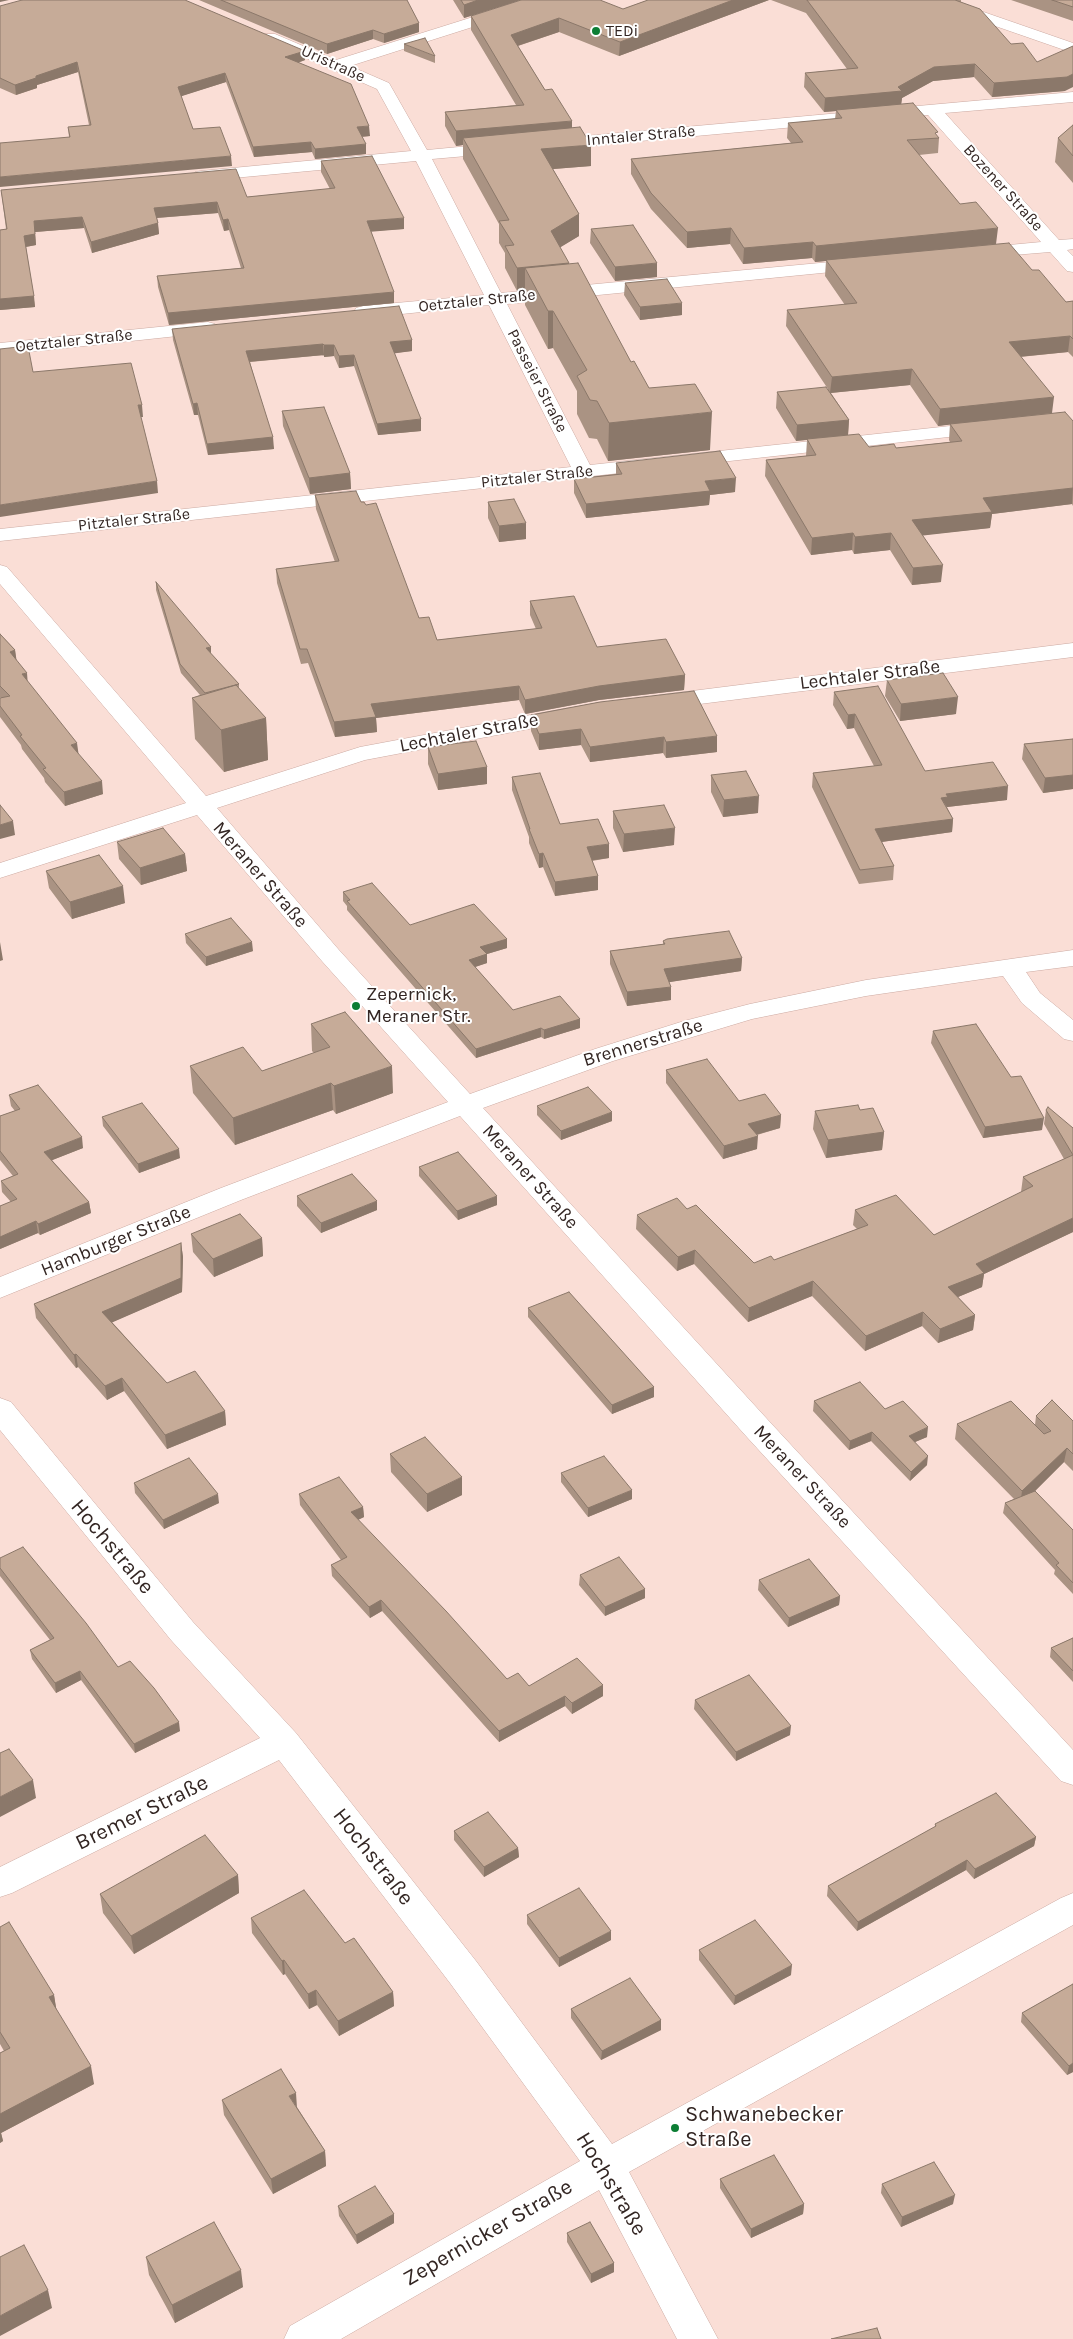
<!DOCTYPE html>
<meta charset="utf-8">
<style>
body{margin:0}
canvas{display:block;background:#faded6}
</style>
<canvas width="1073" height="2339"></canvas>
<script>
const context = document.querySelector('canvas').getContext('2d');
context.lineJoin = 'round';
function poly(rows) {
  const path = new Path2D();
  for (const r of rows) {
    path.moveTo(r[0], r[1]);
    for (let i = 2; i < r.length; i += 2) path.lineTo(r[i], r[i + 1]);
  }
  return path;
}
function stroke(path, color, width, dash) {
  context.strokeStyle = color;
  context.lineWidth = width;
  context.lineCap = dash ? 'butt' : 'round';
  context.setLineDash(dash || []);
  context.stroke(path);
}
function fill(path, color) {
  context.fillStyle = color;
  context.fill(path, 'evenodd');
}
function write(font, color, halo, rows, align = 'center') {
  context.font = font + ' Karla,sans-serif';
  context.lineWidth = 4;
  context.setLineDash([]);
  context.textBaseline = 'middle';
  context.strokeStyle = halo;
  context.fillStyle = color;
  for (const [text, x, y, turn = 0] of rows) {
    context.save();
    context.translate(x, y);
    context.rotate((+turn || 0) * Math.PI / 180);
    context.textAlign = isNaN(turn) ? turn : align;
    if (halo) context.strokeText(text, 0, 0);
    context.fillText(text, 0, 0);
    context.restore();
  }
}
const street = poly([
 [527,0,551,0,548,3,350,66,389,83,427,150,501,143,507,144,509,148,507,152,501,153,432,159,501,293,862,259,868,260,871,264,868,268,862,269,507,304,590,465,987,422,994,424,997,428,994,432,0,541,0,529,571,467,489,305,363,318,356,316,354,312,356,308,363,306,484,295,416,161,201,181,195,180,193,176,195,172,201,171,411,151,377,89,265,40,262,37,265,34,275,34,336,60,527,0],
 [1073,92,1073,102,945,113,1059,240,1073,239,1073,249,1067,250,1073,256,1073,272,1067,271,1050,252,977,258,971,257,968,253,971,249,977,248,1041,242,928,115,552,149,546,148,544,144,546,140,552,139,1073,92],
 [208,322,215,324,217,328,215,332,0,355,0,343,208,322],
 [0,565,7,567,206,796,360,747,568,708,576,710,579,715,576,720,365,760,217,808,339,950,470,1094,595,1049,684,1021,750,1004,866,980,1073,950,1073,966,1026,972,1040,993,1073,1020,1073,1041,1064,1039,1022,1003,1003,976,866,996,752,1019,613,1061,483,1108,768,1420,1073,1750,1073,1785,1061,1781,746,1436,460,1116,241,1200,0,1298,0,1277,221,1188,448,1102,321,960,197,815,0,878,0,863,186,803,0,584,0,565],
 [1073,643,1073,657,660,709,652,707,649,702,652,697,660,695,1073,643],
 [0,1398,11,1402,193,1622,296,1733,476,1961,612,2144,1061,1898,1073,1893,1073,1925,629,2172,718,2339,677,2339,599,2190,341,2339,284,2339,290,2326,580,2161,450,1983,279,1760,12,1893,0,1897,0,1867,260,1738,171,1640,0,1430,0,1398]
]);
const secondary = poly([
 [926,0,949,0,1073,43,1073,53,929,3,926,0]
]);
const wall = poly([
 [199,0,407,0,419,32,384,43,373,39,327,54],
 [453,0,521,0,464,18],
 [648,0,769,0,619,56,559,32,518,46,545,90,572,128,591,166,553,169,579,214,579,236,560,247,569,264,631,362,649,388,710,450,608,461,597,439,589,438,577,414,577,391,553,348,548,349,525,305,525,290,517,291,505,268,505,253,499,243,499,224,463,159,463,145,456,146,445,126,445,112,516,105,471,30,471,16,623,9],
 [771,0,961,0,961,2,1011,44,1037,62,1065,91,992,97,974,77,933,81,902,98,901,104,939,138,938,153,919,155,960,204,996,244,1032,270,1066,302,1073,301,1073,357,1068,352,1020,357,1052,413,1073,421,1073,506,1072,504,992,514,990,528,922,535,941,582,912,585,890,550,854,554,852,550,811,555,765,476,766,460,806,456,807,440,796,441,776,408,777,392,828,389,786,326,787,310,845,305,825,276,826,261,815,262,812,258,743,264,730,244,687,248,651,209,631,174,631,159,791,143,787,138,788,123,835,119,836,111,824,112,804,87,805,73,847,69,806,13],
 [910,385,938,426,950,424,949,440,950,442,896,448,869,447,848,435,849,420,831,393],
 [1011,0,1073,0,1073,21],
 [0,6,305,51,305,60,298,63,370,136,362,137,366,154,315,159,312,152,254,157,226,82,181,96,193,129,232,166,69,137,68,127,89,125,78,72,37,85,37,88,16,95,0,88],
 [404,44,435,56,435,63,404,51],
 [1073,125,1073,183,1055,162,1058,138],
 [321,161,404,229,371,231,394,303,169,325,158,287,157,276,241,268,229,230,224,231,218,213,157,218,159,234,92,253,84,228,35,232,36,245,26,247,35,307,0,310,0,230,6,229,1,190,247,197,330,189,321,172],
 [591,229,657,277,615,281,590,243],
 [625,283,682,315,640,320,624,295],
 [172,329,412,340,412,351,394,353,421,431,378,435,354,366,339,368,334,356,324,357,324,355,250,362,274,449,208,455,198,415,194,415,173,340],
 [282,411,350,473,351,489,310,494,283,426],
 [616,463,735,492,710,495,709,505,586,518,574,493,574,479,616,474],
 [315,495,361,502,419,618,437,640,536,629,530,615,530,601,597,647,685,675,684,690,599,700,525,714,519,700,376,718,377,732,335,737,308,663,301,664,277,583,276,569,335,562,316,509],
 [488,502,526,539,499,542,488,518],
 [156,582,211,654,239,684,239,689,266,718,268,760,224,772,195,739,192,698,200,695,181,673,156,590],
 [0,634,15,650,16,660,27,681,78,754,103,794,65,806,45,782,44,778,22,749,21,745,0,717,0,698,1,698,0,697],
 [887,680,956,714,900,721,885,696],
 [834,692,925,771,1007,800,947,807,953,819,952,832,882,842,894,866,893,880,859,884,812,787,813,773,874,766,854,728,847,729,833,705],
 [600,702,717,752,666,758,663,753,590,762,581,745,539,750,531,731,531,715],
 [1073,739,1073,789,1043,793,1022,759,1024,744],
 [428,747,487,767,487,784,438,790,428,764],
 [711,775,758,813,723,817,711,792],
 [512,777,560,824,609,858,592,861,598,876,598,890,555,896,543,867,539,868,529,843,529,837,512,790],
 [613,811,674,845,623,852,613,828],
 [117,842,185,854,187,871,141,885,119,859],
 [46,871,125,903,72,919,49,888],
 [343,892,410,925,507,939,507,948,487,954,487,963,475,967,513,1010,580,1019,580,1028,544,1039,541,1037,476,1058,347,910,347,906,343,901],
 [185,934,253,951,206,966,186,943],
 [663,941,742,958,741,971,669,982,671,1000,627,1006,610,964,610,951,663,944],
 [311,1024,393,1093,336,1114,333,1110,235,1145,193,1093,190,1066,262,1071,314,1053,312,1051],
 [933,1031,1042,1130,983,1138,931,1043],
 [666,1070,739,1101,781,1115,780,1128,757,1135,757,1149,723,1159,666,1083],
 [9,1095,83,1148,52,1160,89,1202,91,1213,40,1235,38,1233,0,1249,0,1206,11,1202,2,1192,1,1181,13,1176,0,1160,0,1116,15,1111,11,1106],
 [537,1106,612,1121,561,1140,537,1115],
 [1046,1110,1073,1128,1073,1232,984,1274,982,1287,958,1297,975,1315,973,1330,938,1343,922,1326,865,1351,812,1296,748,1322,694,1264,677,1271,636,1229,637,1215,687,1209,754,1263,774,1260,857,1229,853,1225,855,1210,934,1235,1021,1192,1023,1177,1064,1159,1044,1124],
 [815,1111,884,1132,882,1150,826,1158,813,1129],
 [102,1117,180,1158,139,1173,103,1126],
 [419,1167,497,1205,458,1220,419,1176],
 [297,1196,377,1210,321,1233,297,1206],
 [191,1234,262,1238,263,1256,214,1277,193,1252],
 [181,1243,183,1257,182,1292,112,1322,167,1383,225,1411,226,1425,167,1449,124,1391,107,1400,78,1367,76,1368,36,1318,34,1304],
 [528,1308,654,1387,654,1397,612,1414,528,1317],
 [814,1401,885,1409,927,1437,915,1442,927,1465,910,1481,871,1441,849,1450,813,1411],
 [1036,1416,1073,1421,1073,1471,1064,1462,1035,1491,1073,1530,1073,1594,1054,1574,1055,1570,1003,1513,1005,1503,1014,1499,955,1439,957,1424,1035,1425],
 [390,1454,462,1495,427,1512,391,1472],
 [561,1473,632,1499,588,1517,561,1482],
 [134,1483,219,1503,164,1529,135,1493],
 [299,1494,363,1507,364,1517,358,1520,507,1679,529,1686,603,1685,603,1696,572,1714,565,1706,499,1742,382,1611,370,1618,332,1576,331,1565,341,1560,300,1505],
 [0,1558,118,1667,180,1731,135,1753,81,1680,56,1693,32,1659,30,1650,50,1640,0,1576],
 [580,1575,645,1589,645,1598,605,1616,579,1585],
 [759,1580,840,1596,839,1605,788,1627,758,1590],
 [1073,1638,1073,1682,1050,1657,1051,1648],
 [695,1700,790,1735,736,1761,694,1709],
 [935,1824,1036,1837,1034,1846,974,1879,966,1870,857,1931,827,1896,828,1886,935,1827],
 [454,1831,518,1848,519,1857,484,1877,454,1840],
 [238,1875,239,1893,134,1954,103,1913,100,1894],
 [527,1915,611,1940,559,1967,527,1924],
 [251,1918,345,1943,393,1992,394,2006,339,2036,317,2005,309,2009,285,1974,283,1975,252,1933],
 [0,1927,54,1995,56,2009,94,2084,1,2133,3,2141,0,2143,0,2053,4,2051,0,2044],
 [699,1950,791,1975,734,2005,699,1960],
 [1073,1984,1073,2072,1067,2075,1021,2022,1022,2013],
 [571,2009,661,2020,661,2030,601,2060,571,2018],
 [222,2100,297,2107,325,2151,326,2166,273,2194,224,2115],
 [720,2179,804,2204,803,2214,751,2238,720,2188],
 [882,2184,953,2204,901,2227,881,2193],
 [338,2206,394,2223,357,2244,339,2216],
 [567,2233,614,2263,614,2272,591,2283,567,2242],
 [146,2257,243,2287,175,2323,149,2275]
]);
const shadedWall = poly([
 [0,0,9,0,0,2],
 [478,0,521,0,464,18,464,5],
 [733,0,769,0,619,56,620,42],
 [559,18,559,32,511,48,511,35],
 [419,23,419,32,384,43,384,34],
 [373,30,373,39,327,54,327,44],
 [305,51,305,60,285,67,285,57],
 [77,62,78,72,37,85,37,88,16,95,15,85,36,76],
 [975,64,974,77,933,81,902,98,901,106,836,110,836,111,824,112,825,98,934,67],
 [225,73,226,82,179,97,178,87],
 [1073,74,1073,87,1065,91,992,97,994,83],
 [572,121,572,135,463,138,463,145,456,146,456,131],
 [369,126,370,136,357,137,357,127],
 [311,142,312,152,254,157,253,147],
 [366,144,366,154,315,159,315,149],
 [591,145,591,166,541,170,541,149],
 [231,156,232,166,0,187,0,177],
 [217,202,218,213,155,218,154,208],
 [579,214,579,236,551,253,551,231],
 [82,217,84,228,35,232,36,245,25,247,24,236,34,221],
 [404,218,404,229,368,232,367,221],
 [228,219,229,230,224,231,223,220],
 [158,223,159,234,92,253,91,242],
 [731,228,730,244,687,248,687,232],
 [998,228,996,244,815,262,816,246],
 [813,242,812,258,743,264,744,248],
 [569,263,569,286,525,268,525,290,517,291,517,268],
 [657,263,657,277,615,281,615,267],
 [394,292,394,303,169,325,168,313],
 [34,296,35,307,0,310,0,299],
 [682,303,682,315,640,320,640,307],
 [548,311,553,311,553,348,548,349],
 [1070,336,1068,352,1007,358,1009,342],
 [412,340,412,351,390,354,390,342],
 [323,344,324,355,247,362,246,351],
 [324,345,334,345,334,356,324,357],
 [354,355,354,366,339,368,339,356],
 [912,369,910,385,830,393,832,377],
 [1054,397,1052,413,938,426,940,409],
 [197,403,198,415,194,415,193,404],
 [138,405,142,405,143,417,139,417],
 [712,412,710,450,608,461,609,423],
 [421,419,421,431,378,435,377,424],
 [849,420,848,435,796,441,797,425],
 [273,437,274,449,208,455,207,444],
 [350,473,351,489,310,494,309,478],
 [736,478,735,492,710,495,709,505,586,518,586,504,705,481],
 [157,481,158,493,0,517,0,505],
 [1073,488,1072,504,992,514,990,528,910,537,912,520,983,498],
 [526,523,526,539,499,542,499,526],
 [853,533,852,550,811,555,812,538],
 [891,533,890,550,854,554,855,537],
 [943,565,941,582,912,585,913,568],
 [211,647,211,656,206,648],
 [15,650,17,663,10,652],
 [27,673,28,686,22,674],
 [685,675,684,690,599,700,525,714,525,700,599,686],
 [519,686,519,700,376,718,377,732,335,737,334,722,371,704],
 [958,697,956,714,900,721,901,704],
 [855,714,854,728,847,729,848,715],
 [266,718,268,760,224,772,221,730],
 [581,729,581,745,539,750,539,734],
 [717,736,717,752,666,758,666,742],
 [664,737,663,753,590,762,590,747],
 [77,743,79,757,71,745],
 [487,767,487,784,438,790,438,774],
 [1073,775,1073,789,1043,793,1045,778],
 [102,781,103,794,65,806,64,792],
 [1008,786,1007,800,947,807,941,798,946,794],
 [759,796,758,813,723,817,724,800],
 [953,819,952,832,874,843,875,829],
 [13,821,15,835,0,839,0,825],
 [675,828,674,845,623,852,624,834],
 [609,844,609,858,587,861,587,847],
 [543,853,543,867,539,868,539,854],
 [185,854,187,871,141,885,140,868],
 [598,876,598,890,555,896,555,882],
 [123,886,125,903,72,919,70,902],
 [507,939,507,948,487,954,487,963,469,969,469,960,480,947],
 [0,942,3,960,0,961],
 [252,942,253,951,206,966,206,957],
 [742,958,741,971,664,983,664,969],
 [671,987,671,1000,627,1006,627,992],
 [580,1019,580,1028,544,1039,544,1030],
 [541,1028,541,1037,476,1058,476,1049],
 [392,1066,393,1093,336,1114,334,1086],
 [331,1083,333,1110,235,1145,233,1118],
 [612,1112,612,1121,561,1140,561,1131],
 [781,1115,780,1128,748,1137,748,1124],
 [1044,1118,1042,1130,983,1138,985,1127],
 [884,1132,882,1150,826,1158,828,1140],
 [758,1136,757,1149,723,1159,724,1146],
 [82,1137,83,1148,45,1163,44,1152],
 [179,1149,180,1158,139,1173,138,1164],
 [497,1196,497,1205,458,1220,457,1211],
 [377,1201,377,1210,321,1233,321,1223],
 [89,1202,91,1213,40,1235,38,1224],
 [1073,1218,1073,1232,984,1274,982,1287,946,1302,948,1287,976,1264],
 [36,1221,38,1233,0,1249,0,1237],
 [262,1238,263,1256,214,1277,213,1259],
 [181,1243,183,1257,182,1292,104,1326,102,1312],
 [695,1250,694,1264,677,1271,678,1257],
 [813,1281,812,1296,748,1322,749,1308],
 [923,1312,922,1326,865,1351,866,1336],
 [975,1315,973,1330,938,1343,940,1329],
 [76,1354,78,1367,76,1368,74,1355],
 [122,1378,124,1391,107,1400,105,1386],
 [654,1387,654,1397,612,1414,612,1405],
 [225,1411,226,1425,167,1449,165,1435],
 [928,1427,927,1437,908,1445,909,1436],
 [872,1432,871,1441,849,1450,850,1441],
 [1067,1448,1064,1462,1020,1506,1022,1491],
 [928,1456,927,1465,910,1481,911,1472],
 [462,1477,462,1495,427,1512,427,1494],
 [632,1490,632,1499,588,1517,588,1508],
 [218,1494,219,1503,164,1529,163,1520],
 [363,1507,364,1517,351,1523,351,1512],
 [645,1589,645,1598,605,1616,605,1607],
 [840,1596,839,1605,788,1627,789,1618],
 [381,1600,382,1611,370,1618,369,1607],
 [80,1671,81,1680,56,1693,55,1683],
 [603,1685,603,1696,572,1714,572,1703],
 [565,1696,565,1706,499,1742,499,1731],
 [179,1722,180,1731,135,1753,134,1744],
 [791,1726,790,1735,736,1761,736,1752],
 [33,1780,36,1798,0,1817,0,1797],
 [1036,1837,1034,1846,974,1879,975,1869],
 [518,1848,519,1857,484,1877,484,1867],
 [967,1860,966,1870,857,1931,858,1922],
 [238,1875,239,1893,134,1954,131,1936],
 [611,1931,611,1940,559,1967,559,1958],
 [284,1960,285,1974,283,1975,282,1961],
 [792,1965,791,1975,734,2005,735,1996],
 [316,1990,317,2005,309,2009,308,1994],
 [393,1992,394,2006,339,2036,338,2021],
 [54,1995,57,2013,49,1997],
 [661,2020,661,2030,601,2060,602,2051],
 [1073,2063,1073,2072,1067,2075,1069,2066],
 [91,2066,94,2084,1,2133,3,2141,0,2143,0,2114],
 [296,2093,297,2108,289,2096],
 [325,2151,326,2166,273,2194,271,2179],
 [955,2195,953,2204,901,2227,902,2217],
 [804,2204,803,2214,751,2238,751,2229],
 [394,2214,394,2223,357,2244,356,2235],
 [614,2263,614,2272,591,2283,591,2274],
 [241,2270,243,2287,175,2323,172,2305],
 [48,2290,52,2308,0,2336,0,2316]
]);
const building = poly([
 [22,0,185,0,305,51,285,57,351,84,369,126,357,127,366,144,315,149,311,142,253,147,225,73,178,87,193,129,220,127,231,156,0,177,0,143,70,137,68,127,91,125,77,62,36,76,36,78,15,85,0,78,0,6,22,0],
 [221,0,407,0,419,23,384,34,373,30,327,44,221,0],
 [461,0,478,0,464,5,461,0],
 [521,0,600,0,623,9,648,0,733,0,620,42,559,18,511,35,545,90,552,89,572,121,456,131,445,112,524,105,471,16,521,0],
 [807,0,955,0,980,9,1011,44,1023,43,1037,62,1073,46,1073,74,1067,77,994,83,975,64,934,67,898,87,902,91,825,98,805,73,858,68,807,0],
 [1052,0,1073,0,1073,7,1052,0],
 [425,38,435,56,404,44,425,38],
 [913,103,938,132,935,133,939,138,907,140,960,204,976,202,998,228,816,246,813,242,744,248,731,228,687,232,651,193,631,159,803,142,788,123,842,118,836,110,913,103],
 [1073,125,1073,156,1058,138,1073,125],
 [580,127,591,145,541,149,579,214,551,231,569,263,517,268,505,246,514,245,499,221,509,220,463,138,580,127],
 [372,156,404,218,367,221,394,292,168,313,157,276,244,268,228,219,223,220,217,202,154,208,158,223,91,242,82,217,34,221,35,234,24,236,34,296,0,299,0,230,7,229,1,190,236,169,247,197,335,188,321,161,372,156],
 [633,225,657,263,615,267,591,229,633,225],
 [1009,243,1032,270,1039,270,1066,302,1073,301,1073,339,1070,336,1009,342,1054,397,940,409,912,369,832,377,787,310,857,303,826,260,1009,243],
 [578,263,631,362,634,361,649,388,695,384,712,412,609,423,597,401,590,400,577,376,587,370,553,311,548,311,525,268,578,263],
 [667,279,682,303,640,307,625,283,667,279],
 [399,306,412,340,390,342,421,419,377,424,354,355,339,356,334,345,324,345,323,344,246,351,273,437,207,444,197,403,193,404,172,329,399,306],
 [28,346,33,372,131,363,142,405,138,405,157,481,0,505,0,349,28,346],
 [826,387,849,420,797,425,777,392,826,387],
 [324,407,350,473,309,478,282,411,324,407],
 [1065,412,1073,421,1073,488,983,498,992,512,912,520,943,565,913,568,891,533,855,537,853,533,812,538,766,460,816,455,807,439,859,434,869,447,894,444,896,448,962,441,950,424,1065,412],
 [720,451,736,478,705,481,710,491,586,504,574,479,622,474,616,463,720,451],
 [356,491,361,502,364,502,366,505,376,503,419,618,429,617,437,640,542,628,530,601,574,596,597,647,666,639,685,675,599,686,525,700,519,686,371,704,376,717,334,722,307,649,300,649,276,569,339,561,315,495,356,491],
 [514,499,526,523,499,526,488,502,514,499],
 [156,582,211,647,206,648,239,684,205,693,180,664,156,582],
 [0,634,15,650,10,652,27,673,22,674,77,743,71,745,102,781,64,792,43,769,46,768,20,736,22,735,0,706,0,698,10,696,0,686,0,634],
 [943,673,958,697,901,704,887,680,943,673],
 [236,685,266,718,221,730,192,698,236,685],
 [878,686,925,771,993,762,1008,786,946,794,948,797,941,798,953,819,875,829,894,866,860,870,813,773,882,765,855,714,848,715,834,692,878,686],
 [694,691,717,736,666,742,664,737,590,747,581,729,539,734,531,715,600,702,694,691],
 [1073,739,1073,775,1045,778,1024,744,1073,739],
 [476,741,487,767,438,774,428,747,476,741],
 [746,771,759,796,724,800,711,775,746,771],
 [540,773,560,824,598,819,609,844,587,847,598,876,555,882,543,853,539,854,529,829,530,829,512,777,540,773],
 [0,805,13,821,0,825,0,805],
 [664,805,675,828,624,834,613,811,664,805],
 [163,828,185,854,140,868,117,842,163,828],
 [99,855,123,886,70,902,46,871,99,855],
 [372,883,410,925,474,904,507,939,480,947,487,954,469,960,513,1010,560,996,580,1019,544,1030,541,1028,476,1049,347,901,350,900,343,892,372,883],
 [231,918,252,942,206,957,185,934,231,918],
 [729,931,742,958,664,969,671,987,627,992,610,951,665,944,663,941,667,939,729,931],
 [345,1012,392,1066,334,1086,331,1083,233,1118,190,1066,243,1047,262,1071,330,1047,311,1024,345,1012],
 [976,1024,1011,1077,1021,1076,1044,1118,985,1127,933,1031,976,1024],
 [707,1059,739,1101,765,1094,781,1115,748,1124,758,1136,724,1146,666,1070,707,1059],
 [38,1085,82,1137,44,1152,89,1202,38,1224,36,1221,0,1237,0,1206,17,1199,1,1181,18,1174,0,1151,0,1116,20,1109,9,1095,38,1085],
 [588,1087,612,1112,561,1131,537,1106,588,1087],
 [142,1103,179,1149,138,1164,102,1117,142,1103],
 [858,1105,860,1110,873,1108,884,1132,828,1140,815,1111,858,1105],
 [1048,1107,1073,1128,1073,1218,976,1264,984,1273,948,1287,975,1315,940,1329,923,1312,866,1336,813,1281,749,1308,695,1250,678,1257,637,1215,677,1198,687,1209,696,1205,754,1263,771,1256,774,1260,868,1225,855,1210,896,1195,934,1235,1033,1186,1023,1177,1073,1155,1046,1110,1048,1107],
 [458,1152,497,1196,457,1211,419,1167,458,1152],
 [352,1174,377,1201,321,1223,297,1196,352,1174],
 [240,1214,262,1238,213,1259,191,1234,240,1214],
 [181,1243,181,1278,102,1312,167,1383,195,1371,225,1411,165,1435,122,1378,105,1386,76,1354,74,1355,34,1304,181,1243],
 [569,1292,654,1387,612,1405,528,1308,569,1292],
 [860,1382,885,1409,903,1401,928,1427,909,1436,928,1456,911,1472,872,1432,850,1441,814,1401,860,1382],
 [1052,1400,1073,1421,1073,1454,1067,1448,1022,1491,957,1424,1011,1401,1044,1434,1051,1431,1036,1416,1052,1400],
 [425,1437,462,1477,427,1494,390,1454,425,1437],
 [604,1456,632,1490,588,1508,561,1473,604,1456],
 [189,1458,218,1494,163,1520,134,1483,189,1458],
 [339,1477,363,1507,351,1512,446,1611,507,1679,518,1673,529,1686,577,1658,603,1685,572,1703,565,1696,499,1731,381,1600,369,1607,331,1565,347,1557,299,1494,339,1477],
 [1035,1491,1073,1530,1073,1583,1056,1565,1059,1563,1005,1503,1035,1491],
 [23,1547,86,1623,118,1667,130,1661,154,1688,179,1722,134,1744,80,1671,55,1683,30,1650,54,1638,0,1568,0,1558,23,1547],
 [619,1557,645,1589,605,1607,580,1575,619,1557],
 [809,1559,840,1596,789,1618,759,1580,809,1559],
 [1073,1638,1073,1671,1051,1648,1073,1638],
 [749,1675,791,1726,736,1752,695,1700,749,1675],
 [9,1749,33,1780,0,1797,0,1753,9,1749],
 [996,1793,1036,1837,975,1869,967,1860,858,1922,828,1886,936,1826,935,1824,996,1793],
 [488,1812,518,1848,484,1867,454,1831,488,1812],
 [205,1835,238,1875,131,1936,100,1894,205,1835],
 [579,1888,611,1931,559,1958,527,1915,579,1888],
 [304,1890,345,1943,354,1938,393,1992,338,2021,316,1990,308,1994,284,1960,282,1961,251,1918,304,1890],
 [755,1920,792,1965,735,1996,699,1950,755,1920],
 [9,1922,54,1995,49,1997,91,2066,0,2114,0,2053,10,2048,0,2032,0,1927,9,1922],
 [630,1978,661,2020,602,2051,571,2009,630,1978],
 [1073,1984,1073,2063,1069,2066,1022,2013,1073,1984],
 [281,2069,296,2093,289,2096,325,2151,271,2179,222,2100,281,2069],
 [774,2155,804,2204,751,2229,720,2179,774,2155],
 [934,2162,955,2195,902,2217,882,2184,934,2162],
 [375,2186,394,2214,356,2235,338,2206,375,2186],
 [214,2222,241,2270,172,2305,146,2257,214,2222],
 [590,2222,614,2263,591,2274,567,2233,590,2222],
 [24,2245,48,2290,0,2316,0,2257,24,2245],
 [877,2328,881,2339,831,2339,877,2328]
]);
const markers = [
 [596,31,5,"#0c7e35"],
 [356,1006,5,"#0c7e35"],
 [675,2128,5,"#0c7e35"]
];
const farPoinames = [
 ["TEDi",606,31]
];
const farStreetnames = [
 ["Uristraße",333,64,24],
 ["Inntaler Straße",641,136,-5],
 ["Bozener Straße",1003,188,48],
 ["Oetztaler Straße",477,301,-6],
 ["Oetztaler Straße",74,341,-6],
 ["Passeier Straße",537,381,63],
 ["Pitztaler Straße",537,477,-6],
 ["Pitztaler Straße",134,520,-6]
];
const streetNames = [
 ["Lechtaler Straße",870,675,-7],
 ["Lechtaler Straße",469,733,-11],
 ["Meraner Straße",260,875,49],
 ["Brennerstraße",643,1043,-17],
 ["Meraner Straße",530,1177,48],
 ["Hamburger Straße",116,1241,-22],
 ["Meraner Straße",802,1477,47]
];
const poiNames = [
 ["Zepernick,",366,995],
 ["Meraner Str.",366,1017]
];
const nearStreetnames = [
 ["Hochstraße",112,1547,50],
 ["Bremer Straße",142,1813,-26],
 ["Hochstraße",373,1857,52],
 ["Hochstraße",611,2184,59],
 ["Zepernicker Straße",488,2233,-30]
];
const nearPoinames = [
 ["Schwanebecker",685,2115],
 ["Straße",685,2140]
];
stroke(street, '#ccaaa2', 1);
stroke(secondary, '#ccaaa2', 1);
fill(street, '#fff');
fill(secondary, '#fff');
fill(wall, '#aa9383');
fill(shadedWall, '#8b786a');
fill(building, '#c6ab98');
stroke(building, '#8b786a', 1);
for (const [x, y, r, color] of markers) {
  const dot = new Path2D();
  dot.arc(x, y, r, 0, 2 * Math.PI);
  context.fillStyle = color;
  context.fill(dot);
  stroke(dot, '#fff', 2);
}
write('16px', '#332623', '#fff', farPoinames, 'left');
write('16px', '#332623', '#fff', farStreetnames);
write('19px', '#332623', '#fff', streetNames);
write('19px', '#332623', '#fff', poiNames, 'left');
write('22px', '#332623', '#fff', nearStreetnames);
write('22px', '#332623', '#fff', nearPoinames, 'left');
</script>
